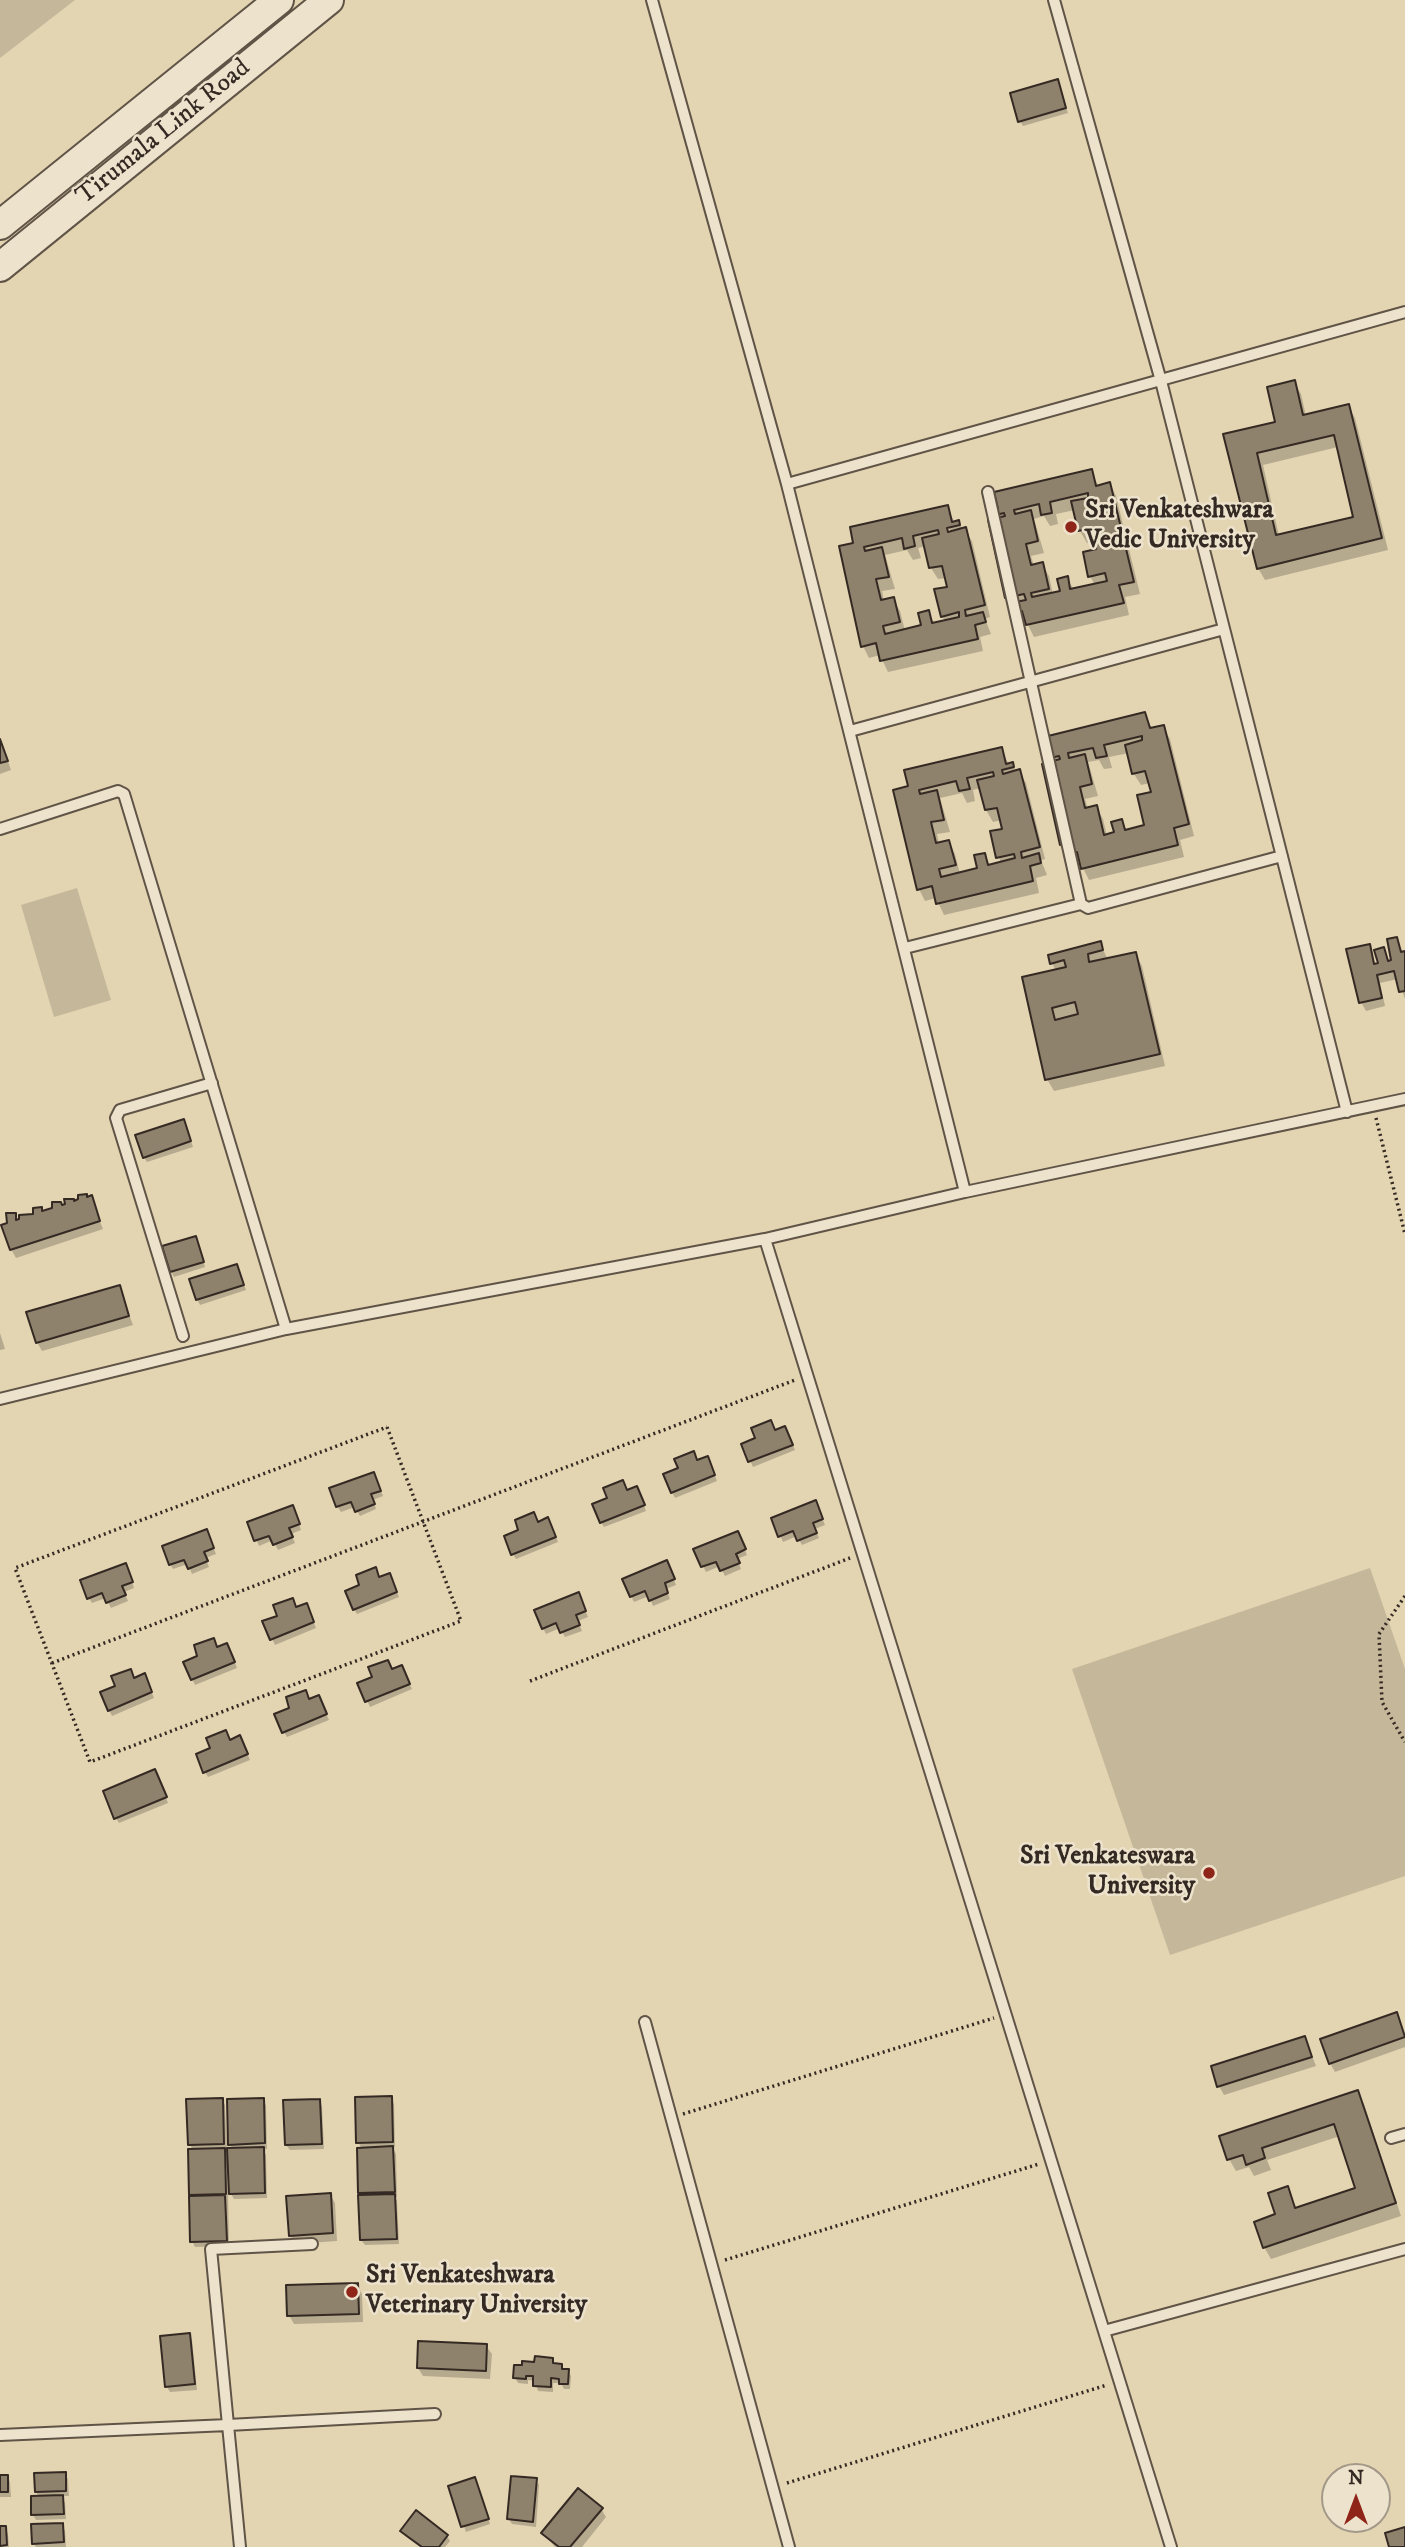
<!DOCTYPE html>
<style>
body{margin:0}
#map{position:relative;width:1405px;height:2547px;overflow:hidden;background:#e3d4b2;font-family:"IM FELL DW Pica",serif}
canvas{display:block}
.north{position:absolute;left:1321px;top:2463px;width:70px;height:70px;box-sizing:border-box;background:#ede3cd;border:2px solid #a39989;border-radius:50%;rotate:0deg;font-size:19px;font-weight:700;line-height:28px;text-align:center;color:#352a23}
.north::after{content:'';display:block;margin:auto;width:24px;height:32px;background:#8f2418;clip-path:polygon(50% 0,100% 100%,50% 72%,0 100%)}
</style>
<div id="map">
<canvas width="1405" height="2547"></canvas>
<div class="north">N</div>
</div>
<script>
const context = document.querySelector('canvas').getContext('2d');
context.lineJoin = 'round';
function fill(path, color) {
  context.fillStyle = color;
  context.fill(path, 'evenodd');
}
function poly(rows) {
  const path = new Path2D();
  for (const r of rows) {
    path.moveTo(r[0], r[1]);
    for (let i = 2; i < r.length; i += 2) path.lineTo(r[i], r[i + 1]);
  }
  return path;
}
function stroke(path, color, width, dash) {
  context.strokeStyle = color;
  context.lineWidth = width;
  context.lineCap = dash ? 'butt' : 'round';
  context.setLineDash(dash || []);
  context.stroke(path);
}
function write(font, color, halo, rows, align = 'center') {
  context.font = font + ' "IM FELL DW Pica",serif';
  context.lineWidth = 5;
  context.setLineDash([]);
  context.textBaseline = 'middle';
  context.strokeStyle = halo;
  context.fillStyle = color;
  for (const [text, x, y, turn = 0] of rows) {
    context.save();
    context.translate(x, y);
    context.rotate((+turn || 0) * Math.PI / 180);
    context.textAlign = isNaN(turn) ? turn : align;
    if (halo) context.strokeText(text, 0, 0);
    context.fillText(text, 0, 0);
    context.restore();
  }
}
const green = poly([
 [0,0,75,0,0,58],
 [77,888,111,1000,54,1017,21,905],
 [1370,1568,1405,1669,1405,1876,1170,1955,1072,1669]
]);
const shadow = poly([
 [1057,81,1068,113,1023,126,1020,121],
 [1294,382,1301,394,1306,416,1348,406,1355,418,1388,550,1265,580,1258,568,1225,436,1277,423],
 [1338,447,1355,518,1279,536,1263,465],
 [1091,471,1099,487,1110,484,1116,496,1140,594,1125,597,1129,615,1034,637,1027,623,1019,625,994,515],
 [1075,510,1080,531,1087,543,1096,540,1098,550,1090,576,1095,585,1074,590,1067,578,1062,593,1053,595,1049,576,1042,564,1034,566,1031,556,1044,553,1034,519,1044,516,1050,526,1058,524,1056,514],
 [947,507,955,523,958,522,972,541,990,617,985,619,991,634,980,637,983,651,888,672,880,655,869,658,863,646,856,545],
 [944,520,952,533,948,533],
 [926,546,931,568,938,579,947,578,949,588,942,616,946,622,935,624,928,612,924,627,905,631,900,611,893,599,884,601,882,591,895,589,885,555,907,550,913,560,921,558,918,548],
 [1145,714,1152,729,1163,727,1170,739,1194,836,1180,840,1184,857,1089,880,1081,864,1078,865,1072,855,1069,856,1062,844,1048,758],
 [1129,753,1134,774,1141,785,1150,783,1153,793,1146,827,1127,831,1121,821,1116,834,1107,836,1103,819,1096,807,1088,809,1085,799,1098,796,1088,762,1099,760,1104,769,1112,768,1109,757],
 [0,738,11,770,0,774],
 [1001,749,1009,765,1012,764,1017,772,1019,771,1026,783,1045,859,1041,860,1047,875,1036,878,1039,893,944,915,936,898,925,901,919,889,896,791],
 [981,788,986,810,993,822,1002,820,1004,830,992,832,1001,864,991,866,984,855,979,869,960,874,955,854,949,842,939,844,937,834,950,832,940,798,962,793,967,803,975,801,973,790],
 [1396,939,1403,953,1405,953,1405,999,1398,979,1380,983,1385,1006,1366,1011,1361,1002,1369,946,1376,965,1380,964,1383,949,1390,962,1394,962],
 [1100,943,1108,960,1135,954,1142,966,1165,1066,1054,1091,1047,1079,1024,979,1056,971,1052,963],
 [186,1126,193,1147,147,1162,144,1157],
 [79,1196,90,1197,103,1229,16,1258,11,1249,8,1224,15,1215,18,1221,34,1216,41,1209,43,1213,79,1201],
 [198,1243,205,1267,174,1277,171,1271],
 [237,1266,246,1290,200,1305,197,1299],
 [119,1287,133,1325,42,1351,37,1342],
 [0,1333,5,1349,0,1350],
 [775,1431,788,1433,795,1450,753,1467,743,1445],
 [698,1462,710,1463,717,1481,675,1498,672,1492],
 [376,1479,383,1496,373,1500,376,1509,360,1516,355,1507,341,1512,337,1506],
 [627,1492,639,1493,646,1511,604,1527,601,1522],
 [818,1508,825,1525,815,1529,819,1538,802,1545,797,1536,783,1542,773,1519],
 [295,1513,301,1530,291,1534,295,1543,278,1550,273,1540,259,1546,250,1523],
 [538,1524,551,1525,558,1542,516,1559,513,1554],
 [209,1537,216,1554,205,1558,209,1567,192,1574,188,1564,173,1569,170,1564],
 [740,1538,747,1555,737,1559,741,1569,725,1576,720,1566,706,1572,695,1550],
 [669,1568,676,1585,666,1589,670,1599,653,1606,649,1596,634,1602,631,1596],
 [128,1570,134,1588,124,1592,128,1601,111,1608,106,1598,92,1603,89,1598],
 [379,1579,392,1580,399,1597,357,1614,354,1609],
 [581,1600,588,1617,578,1621,582,1631,565,1637,560,1628,546,1634,543,1628],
 [297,1609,309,1611,316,1628,275,1645,264,1622],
 [217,1649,230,1651,237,1668,195,1685,185,1663],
 [392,1671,404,1672,412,1689,370,1707,360,1684],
 [134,1680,147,1681,154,1698,112,1716,109,1710],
 [309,1701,321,1703,329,1720,287,1737,284,1732,291,1709],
 [230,1741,243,1743,250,1760,208,1777,205,1772],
 [158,1777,168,1803,119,1823,116,1818],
 [1396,2015,1405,2034,1405,2047,1335,2072,1330,2063],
 [1305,2038,1316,2066,1224,2095,1219,2086],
 [1357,2092,1364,2104,1401,2216,1271,2259,1264,2247,1287,2188,1297,2209,1358,2189,1340,2136,1267,2160,1271,2170,1254,2176,1249,2167,1236,2171,1229,2159],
 [391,2098,394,2104,395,2147,392,2147,396,2154,397,2197,395,2197,397,2201,399,2244,365,2245,361,2240,362,2196,360,2193,362,2149,358,2142],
 [222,2100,225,2105,227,2149,223,2149,229,2160,233,2150,230,2144,263,2100,266,2105,267,2149,262,2149,266,2155,267,2198,234,2199,228,2189,229,2246,195,2247,192,2241,190,2151,193,2151,190,2144],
 [319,2101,322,2106,324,2149,290,2150,286,2145,285,2102],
 [330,2194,335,2203,337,2241,295,2244,290,2235],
 [357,2285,362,2294,363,2322,294,2324,289,2315],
 [189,2335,192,2340,197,2390,170,2392,167,2387,162,2338],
 [486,2346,492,2354,490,2379,423,2376,418,2368],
 [552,2359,555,2365,561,2366,564,2370,568,2371,571,2376,570,2389,564,2389,561,2383,553,2383,553,2392,538,2391,535,2381,528,2380,528,2384,518,2383,515,2377,536,2364],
 [65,2474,68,2479,69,2496,61,2496,65,2503,66,2519,36,2520,33,2515,32,2498,40,2498,36,2492],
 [7,2476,10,2482,11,2497,0,2497,0,2477],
 [536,2480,539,2485,536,2527,512,2524,509,2519],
 [478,2485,490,2524,466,2532,450,2487],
 [601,2509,606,2517,582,2547,555,2547,543,2533],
 [62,2525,65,2531,66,2547,36,2547,33,2543],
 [0,2528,5,2528,8,2534,9,2547,0,2547],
 [402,2531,447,2536,450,2541,445,2547,420,2547,405,2536]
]);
const building = poly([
 [1058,79,1066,108,1018,122,1010,93,1058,79],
 [1295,380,1303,415,1349,404,1382,538,1257,569,1223,434,1275,422,1267,387,1295,380],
 [1334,435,1353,517,1276,535,1257,453,1334,435],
 [1092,469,1096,486,1110,482,1134,582,1119,585,1124,603,1026,625,1022,611,1011,614,1009,603,1026,600,1024,594,1005,598,988,520,1005,516,1004,513,992,516,991,510,998,509,994,492,1092,469],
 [1088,493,1088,498,1071,501,1078,531,1091,528,1096,549,1083,552,1088,577,1105,573,1107,581,1070,589,1068,576,1057,579,1060,591,1032,597,1031,593,1049,589,1043,562,1031,565,1026,544,1038,541,1031,510,1015,514,1014,510,1039,504,1041,515,1052,513,1050,502,1088,493],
 [948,505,952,522,959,520,960,525,947,528,948,532,966,527,985,605,965,610,966,616,983,612,986,622,975,625,978,639,880,661,876,643,861,647,839,546,853,543,850,527,948,505],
 [938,530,939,534,922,538,929,568,942,566,947,587,934,589,941,617,959,612,959,617,932,623,929,610,918,613,921,625,885,634,883,626,900,622,894,597,881,600,876,579,889,577,882,547,865,551,864,547,902,538,904,549,915,546,913,536,938,530],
 [1145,712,1150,728,1164,725,1189,824,1174,828,1178,845,1081,869,1077,852,1069,854,1067,843,1060,845,1042,764,1060,759,1059,756,1046,759,1045,754,1052,752,1048,736,1145,712],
 [1142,736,1142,740,1125,745,1132,774,1145,771,1151,792,1137,795,1144,825,1125,830,1122,819,1111,822,1114,832,1104,835,1097,805,1085,808,1080,787,1092,784,1085,754,1069,758,1068,753,1093,748,1096,758,1107,756,1104,745,1142,736],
 [0,739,8,761,0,763,0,739],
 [1002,747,1006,764,1013,762,1014,767,1002,770,1003,774,1020,769,1040,847,1021,852,1022,858,1039,853,1041,863,1030,866,1033,881,936,904,932,886,917,890,893,790,908,786,904,770,1002,747],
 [993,772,994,776,977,780,985,810,997,808,1002,829,990,831,996,858,1014,854,1015,858,988,865,985,853,974,855,977,868,941,877,939,869,956,865,949,840,936,843,931,822,944,820,937,790,920,794,919,790,956,781,959,791,970,789,967,778,993,772],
 [1397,937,1401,952,1405,951,1405,991,1399,992,1394,971,1377,975,1382,998,1359,1003,1346,949,1370,944,1374,964,1378,963,1374,950,1384,947,1388,961,1391,960,1387,939,1397,937],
 [1101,941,1103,950,1088,954,1089,962,1136,952,1160,1054,1045,1080,1022,977,1066,967,1064,960,1050,964,1048,955,1101,941],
 [1075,1002,1078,1014,1055,1020,1052,1008,1075,1002],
 [184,1119,191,1141,143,1158,135,1135,184,1119],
 [87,1194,87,1197,92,1195,100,1221,10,1250,1,1225,7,1223,6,1213,16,1213,16,1220,19,1219,19,1215,33,1214,33,1208,42,1207,42,1211,52,1208,52,1202,61,1202,62,1205,65,1204,64,1199,74,1199,74,1201,78,1199,78,1195,87,1194],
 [196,1236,204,1262,170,1272,162,1246,196,1236],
 [237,1264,244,1285,196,1300,189,1279,237,1264],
 [120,1285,129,1316,36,1343,26,1312,120,1285],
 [771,1420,775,1430,785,1426,793,1445,748,1462,741,1444,755,1438,751,1428,771,1420],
 [694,1451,697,1460,708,1456,715,1475,671,1493,663,1474,678,1468,674,1459,694,1451],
 [374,1472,381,1491,371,1494,375,1504,355,1512,351,1502,336,1507,329,1488,374,1472],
 [623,1480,627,1490,637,1486,645,1505,600,1523,592,1504,607,1498,603,1488,623,1480],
 [816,1500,823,1519,813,1523,817,1533,797,1541,793,1531,778,1537,771,1518,816,1500],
 [293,1505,300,1524,289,1528,293,1537,273,1545,269,1536,254,1541,247,1522,293,1505],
 [534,1512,538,1522,548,1517,556,1537,511,1555,504,1536,518,1530,515,1520,534,1512],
 [207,1529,214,1548,204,1552,208,1561,188,1569,184,1560,169,1565,162,1546,207,1529],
 [738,1531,746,1549,736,1554,740,1563,720,1571,716,1562,701,1567,693,1549,738,1531],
 [667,1560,675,1579,665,1583,668,1593,649,1601,645,1591,630,1597,622,1579,667,1560],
 [126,1563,133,1582,122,1586,126,1595,106,1603,102,1593,87,1599,80,1580,126,1563],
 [376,1567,379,1577,390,1573,397,1592,353,1610,345,1591,359,1585,356,1575,376,1567],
 [579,1592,586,1611,576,1615,580,1625,560,1633,556,1623,542,1629,534,1610,579,1592],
 [293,1598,296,1607,307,1603,314,1622,270,1640,262,1621,277,1616,273,1605,293,1598],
 [214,1638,217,1647,227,1643,235,1662,191,1680,183,1662,197,1656,194,1645,214,1638],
 [388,1660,392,1669,402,1665,410,1684,365,1702,357,1683,372,1677,368,1667,388,1660],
 [131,1669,134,1678,145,1673,152,1692,108,1711,100,1692,115,1686,111,1676,131,1669],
 [306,1690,309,1699,319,1695,327,1714,282,1733,274,1714,289,1708,286,1697,306,1690],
 [226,1730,230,1740,240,1735,248,1754,203,1773,196,1754,210,1748,206,1738,226,1730],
 [155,1769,167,1797,114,1819,103,1791,155,1769],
 [1397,2012,1405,2037,1329,2064,1320,2039,1397,2012],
 [1305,2036,1312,2057,1217,2087,1211,2066,1305,2036],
 [1358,2090,1396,2203,1263,2248,1254,2222,1275,2214,1268,2193,1288,2186,1295,2208,1355,2188,1334,2124,1262,2148,1265,2158,1246,2165,1243,2155,1227,2160,1219,2136,1358,2090],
 [392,2096,393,2142,356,2143,355,2097,392,2096],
 [223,2098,224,2144,188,2145,186,2099,223,2098],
 [264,2098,265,2143,228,2145,227,2099,264,2098],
 [320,2099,322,2144,285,2145,283,2100,320,2099],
 [393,2146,395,2192,358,2193,357,2148,393,2146],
 [264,2147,265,2193,229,2194,227,2148,264,2147],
 [225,2148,226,2194,189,2195,188,2149,225,2148],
 [331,2193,333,2233,289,2236,286,2196,331,2193],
 [395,2194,397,2239,360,2240,358,2195,395,2194],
 [225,2195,227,2241,190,2242,189,2196,225,2195],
 [358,2283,359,2314,287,2316,286,2285,358,2283],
 [190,2333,195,2384,165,2387,160,2336,190,2333],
 [418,2341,487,2344,486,2371,417,2368,418,2341],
 [535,2356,553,2358,553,2363,562,2364,562,2369,569,2369,568,2384,559,2384,559,2379,551,2378,551,2387,533,2386,533,2376,526,2376,526,2379,513,2378,514,2365,522,2365,522,2361,534,2362,535,2356],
 [66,2472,66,2491,35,2492,34,2473,66,2472],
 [0,2475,8,2475,8,2492,0,2492,0,2475],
 [511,2476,537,2478,533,2522,507,2519,511,2476],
 [475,2477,489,2519,461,2527,448,2486,475,2477],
 [578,2488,603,2508,570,2547,559,2547,541,2533,578,2488],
 [63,2495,64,2514,31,2515,31,2496,63,2495],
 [416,2510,448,2535,439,2547,422,2547,400,2531,416,2510],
 [63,2523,64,2542,32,2544,31,2524,63,2523],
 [0,2526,6,2526,7,2545,0,2546,0,2526],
 [1405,2527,1405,2547,1389,2547,1385,2533,1405,2527]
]);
const path = poly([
 [1376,1118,1405,1234],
 [387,1427,461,1621,90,1762,15,1568,387,1427],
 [1405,1596,1379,1634,1382,1702,1405,1742],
 [52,1663,795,1380],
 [530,1681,850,1558],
 [683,2114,994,2018],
 [725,2260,1039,2164],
 [787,2483,1107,2385]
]);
const service = poly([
 [652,0,787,484,965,1192],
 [1054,0,1161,381,1347,1112],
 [787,484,1405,312],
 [988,492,1081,904,1088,908,1282,856],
 [850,731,1224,629],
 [0,829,118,791,124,794,286,1329],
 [905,948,1081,904],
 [765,1239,1171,2547],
 [183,1336,116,1118,120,1110,212,1083],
 [0,1399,286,1329,765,1239,965,1192,1405,1099],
 [645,2022,789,2547],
 [1391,2138,1405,2134],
 [312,2244,211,2249,228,2425,435,2414],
 [1104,2331,1405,2249],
 [0,2435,228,2425,240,2547]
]);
const tertiary = poly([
 [0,225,279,0],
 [0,267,329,0]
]);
const markers = [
 [1071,527,7,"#8f2418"],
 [1209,1873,7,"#8f2418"],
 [352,2292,7,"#8f2418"]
];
const streetNames = [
 ["Tirumala Link Road",164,133,-39]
];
const poiNames = [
 ["Sri Venkateshwara",1085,512],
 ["Vedic University",1085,542],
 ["Sri Venkateswara",1195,1858,"right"],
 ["University",1195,1888,"right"],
 ["Sri Venkateshwara",366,2277],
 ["Veterinary University",366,2307]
];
fill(green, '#c5b79a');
fill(shadow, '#0003');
fill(building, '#8f826d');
stroke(building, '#352a23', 2);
stroke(service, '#605447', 14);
stroke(tertiary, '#605447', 32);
stroke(path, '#352a23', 3.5, [2, 3.5]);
stroke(service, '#ede3cd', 10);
stroke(tertiary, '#ede3cd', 28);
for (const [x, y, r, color] of markers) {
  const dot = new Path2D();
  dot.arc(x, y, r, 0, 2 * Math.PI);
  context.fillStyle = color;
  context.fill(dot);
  stroke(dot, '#ede3cd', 2.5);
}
write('26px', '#352a23', '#ede3cd', streetNames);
write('bold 26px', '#352a23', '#ede3cd', poiNames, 'left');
</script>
